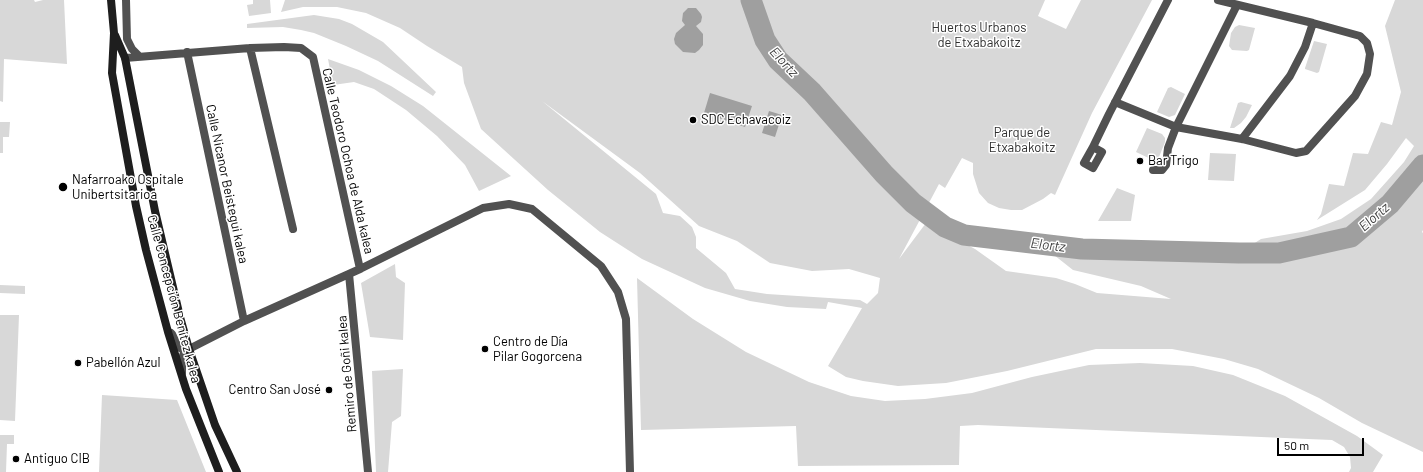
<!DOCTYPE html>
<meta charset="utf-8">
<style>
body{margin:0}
#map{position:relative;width:1423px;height:472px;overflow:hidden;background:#fff;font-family:Barlow,sans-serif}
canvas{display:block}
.scale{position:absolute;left:1277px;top:438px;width:87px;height:18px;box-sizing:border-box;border:2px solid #000;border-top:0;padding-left:5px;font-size:12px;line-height:14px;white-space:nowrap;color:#000;-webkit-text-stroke:3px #fff;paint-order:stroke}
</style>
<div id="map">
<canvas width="1423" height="472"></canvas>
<div class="scale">50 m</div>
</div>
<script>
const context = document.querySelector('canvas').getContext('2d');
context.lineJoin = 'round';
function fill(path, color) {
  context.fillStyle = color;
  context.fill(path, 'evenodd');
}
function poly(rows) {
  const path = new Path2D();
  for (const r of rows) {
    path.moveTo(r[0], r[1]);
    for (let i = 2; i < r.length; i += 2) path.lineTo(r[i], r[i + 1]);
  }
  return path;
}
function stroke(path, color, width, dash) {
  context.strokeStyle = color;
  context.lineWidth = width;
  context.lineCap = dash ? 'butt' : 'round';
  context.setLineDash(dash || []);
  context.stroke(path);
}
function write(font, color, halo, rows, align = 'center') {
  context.font = font + ' Barlow,sans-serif';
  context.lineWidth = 3;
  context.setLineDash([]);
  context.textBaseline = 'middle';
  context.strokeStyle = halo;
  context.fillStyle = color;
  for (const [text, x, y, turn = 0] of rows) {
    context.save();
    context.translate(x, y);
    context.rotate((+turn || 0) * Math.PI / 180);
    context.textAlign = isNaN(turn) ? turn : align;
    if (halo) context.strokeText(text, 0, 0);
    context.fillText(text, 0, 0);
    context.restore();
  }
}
const green = poly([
 [0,0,34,0,35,2,43,0,64,0,67,64,4,59,3,102,0,101],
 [253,0,270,0,271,13,249,16,247,5,253,4],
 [285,0,1045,0,1038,16,1066,29,1081,0,1152,0,1092,113,1055,195,1051,193,1043,199,1022,210,1011,210,999,208,988,203,979,193,973,174,973,163,962,158,945,188,939,184,899,259,926,223,975,249,1006,271,1056,278,1075,284,1097,293,1171,299,1141,286,1073,270,1040,244,1082,249,1239,253,1261,239,1307,231,1341,219,1371,199,1404,162,1414,146,1406,138,1387,164,1365,190,1317,220,1321,214,1329,184,1344,186,1353,153,1368,154,1381,122,1392,125,1401,92,1385,26,1395,0,1423,0,1423,230,1422,232,1423,233,1423,452,1362,423,1319,398,1258,369,1224,359,1172,349,1096,349,1007,371,946,383,898,386,863,381,846,377,828,366,862,308,828,302,826,309,787,307,750,301,705,288,642,259,600,232,548,190,481,129,464,83,462,67,427,46,400,28,366,13,337,7,303,7,281,12],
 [542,101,640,173,699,226,737,241,770,263,812,271,849,269,880,278,878,293,867,304,860,300,767,294,735,289,726,273,696,248,696,237,692,227,680,216,663,213,656,194],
 [314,15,339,19,352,24,383,42,436,92,433,96,378,61,346,46,314,33,301,30,283,27,247,28,247,24],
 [1239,25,1255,28,1249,50,1247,51,1232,50,1229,46,1231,33,1235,27],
 [1314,41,1327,44,1319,72,1317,73,1305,69,1305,68],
 [328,59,359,70,391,86,423,106,511,176,479,191,465,165,437,136,406,110,374,89,354,82,333,85],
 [1171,87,1185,94,1175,115,1169,117,1157,112,1168,88],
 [1241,102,1252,105,1246,117,1241,123,1234,128,1230,128,1238,103],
 [0,122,10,122,9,137,3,137,3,153,0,153],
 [1147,128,1162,134,1165,138,1165,142,1157,162,1136,152],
 [1210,153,1236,154,1234,181,1208,180],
 [1117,188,1135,195,1131,221,1098,221],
 [395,264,396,277,405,283,403,340,370,337,361,283],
 [637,278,693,319,746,352,809,382,851,396,885,401,925,399,972,393,1032,377,1089,365,1140,363,1193,366,1233,375,1285,396,1357,436,1383,455,1373,472,1349,472,1351,468,1350,457,1344,447,1332,440,978,425,960,426,959,465,798,466,796,426,641,430],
 [0,285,25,286,25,294,0,293],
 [0,315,19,315,15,421,0,420],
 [403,369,401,416,392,422,388,472,376,472,372,371],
 [102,395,177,400,206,472,99,472],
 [0,435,14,435,14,444,7,444,6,472,0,472]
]);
const water = poly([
 [688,8,696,8,701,14,702,17,701,22,696,26,703,34,703,45,699,50,695,53,683,52,675,44,674,39,676,33,685,25,682,21,683,13],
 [710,93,752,106,745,127,704,113],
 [769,111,782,115,775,137,762,133]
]);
const river = poly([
 [751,0,765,40,778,60,812,92,884,174,913,203,945,227,964,235,1082,249,1239,253,1279,253,1351,237,1390,204,1423,165]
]);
const minor = poly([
 [126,0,127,39,132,49,139,56],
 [250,48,293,229],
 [187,52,244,321],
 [125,58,250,48,284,47,301,48,313,57,360,269],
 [1115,102,1176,127,1242,139,1296,153,1306,151,1355,96,1367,74,1370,54,1367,43,1360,36,1313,23,1218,0],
 [1242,139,1290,76,1305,47,1313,23],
 [1093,147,1102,152,1093,168,1084,163,1093,147,1109,114,1168,0],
 [1153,170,1162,170,1166,165,1168,148,1176,127,1237,5],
 [349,274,368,472],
 [171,333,172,334,178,347,182,349,189,349],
 [182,373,182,359,184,352,189,349,244,321,360,269,483,208,509,204,532,209,601,266,618,292,626,319,630,472]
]);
const secondary = poly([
 [111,0,114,33,112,73,136,206,146,250,168,332,186,389,219,472],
 [115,35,125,58,155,211,180,317,189,349,215,425,237,472]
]);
const markers = [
 [693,120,4,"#000"],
 [1140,161,4,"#000"],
 [63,187,5,"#000"],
 [485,349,4,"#000"],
 [78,363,4,"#000"],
 [329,390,4,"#000"],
 [16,459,4,"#000"]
];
const parkNames = [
 ["Huertos Urbanos",979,28],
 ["de Etxabakoitz",979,43],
 ["Parque de",1022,133],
 ["Etxabakoitz",1022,148]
];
const poiNames = [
 ["SDC Echavacoiz",701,120],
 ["Bar Trigo",1148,161],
 ["Nafarroako Ospitale",72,180],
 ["Unibertsitarioa",72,195],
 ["Centro de Día",493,342],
 ["Pilar Gogorcena",493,357],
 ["Pabellón Azul",86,363],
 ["Centro San José",321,390,"right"],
 ["Antiguo CIB",24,459]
];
const streetNames = [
 ["Calle Teodoro Ochoa de Alda kalea",348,161,77],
 ["Calle Nicanor Beistegui kalea",227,184,78],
 ["Calle Concepción Benítez kalea",174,299,75],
 ["Remiro de Goñi kalea",347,374,-95]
];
const waterNames = [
 ["Elortz",784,62,48],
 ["Elortz",1374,217,-41],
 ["Elortz",1048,245,7]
];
fill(green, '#d8d8d8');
fill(water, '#9f9f9f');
stroke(river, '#9f9f9f', 21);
stroke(minor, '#515151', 8);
stroke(secondary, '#1e1e1e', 8);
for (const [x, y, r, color] of markers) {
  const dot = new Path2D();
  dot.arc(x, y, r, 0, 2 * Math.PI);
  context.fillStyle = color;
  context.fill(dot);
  stroke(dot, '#fff', 1.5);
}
write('13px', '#2f2f2f', '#fff', parkNames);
write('13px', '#000', '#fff', poiNames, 'left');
write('13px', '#000', '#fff', streetNames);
write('italic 14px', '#404040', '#fff', waterNames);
</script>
